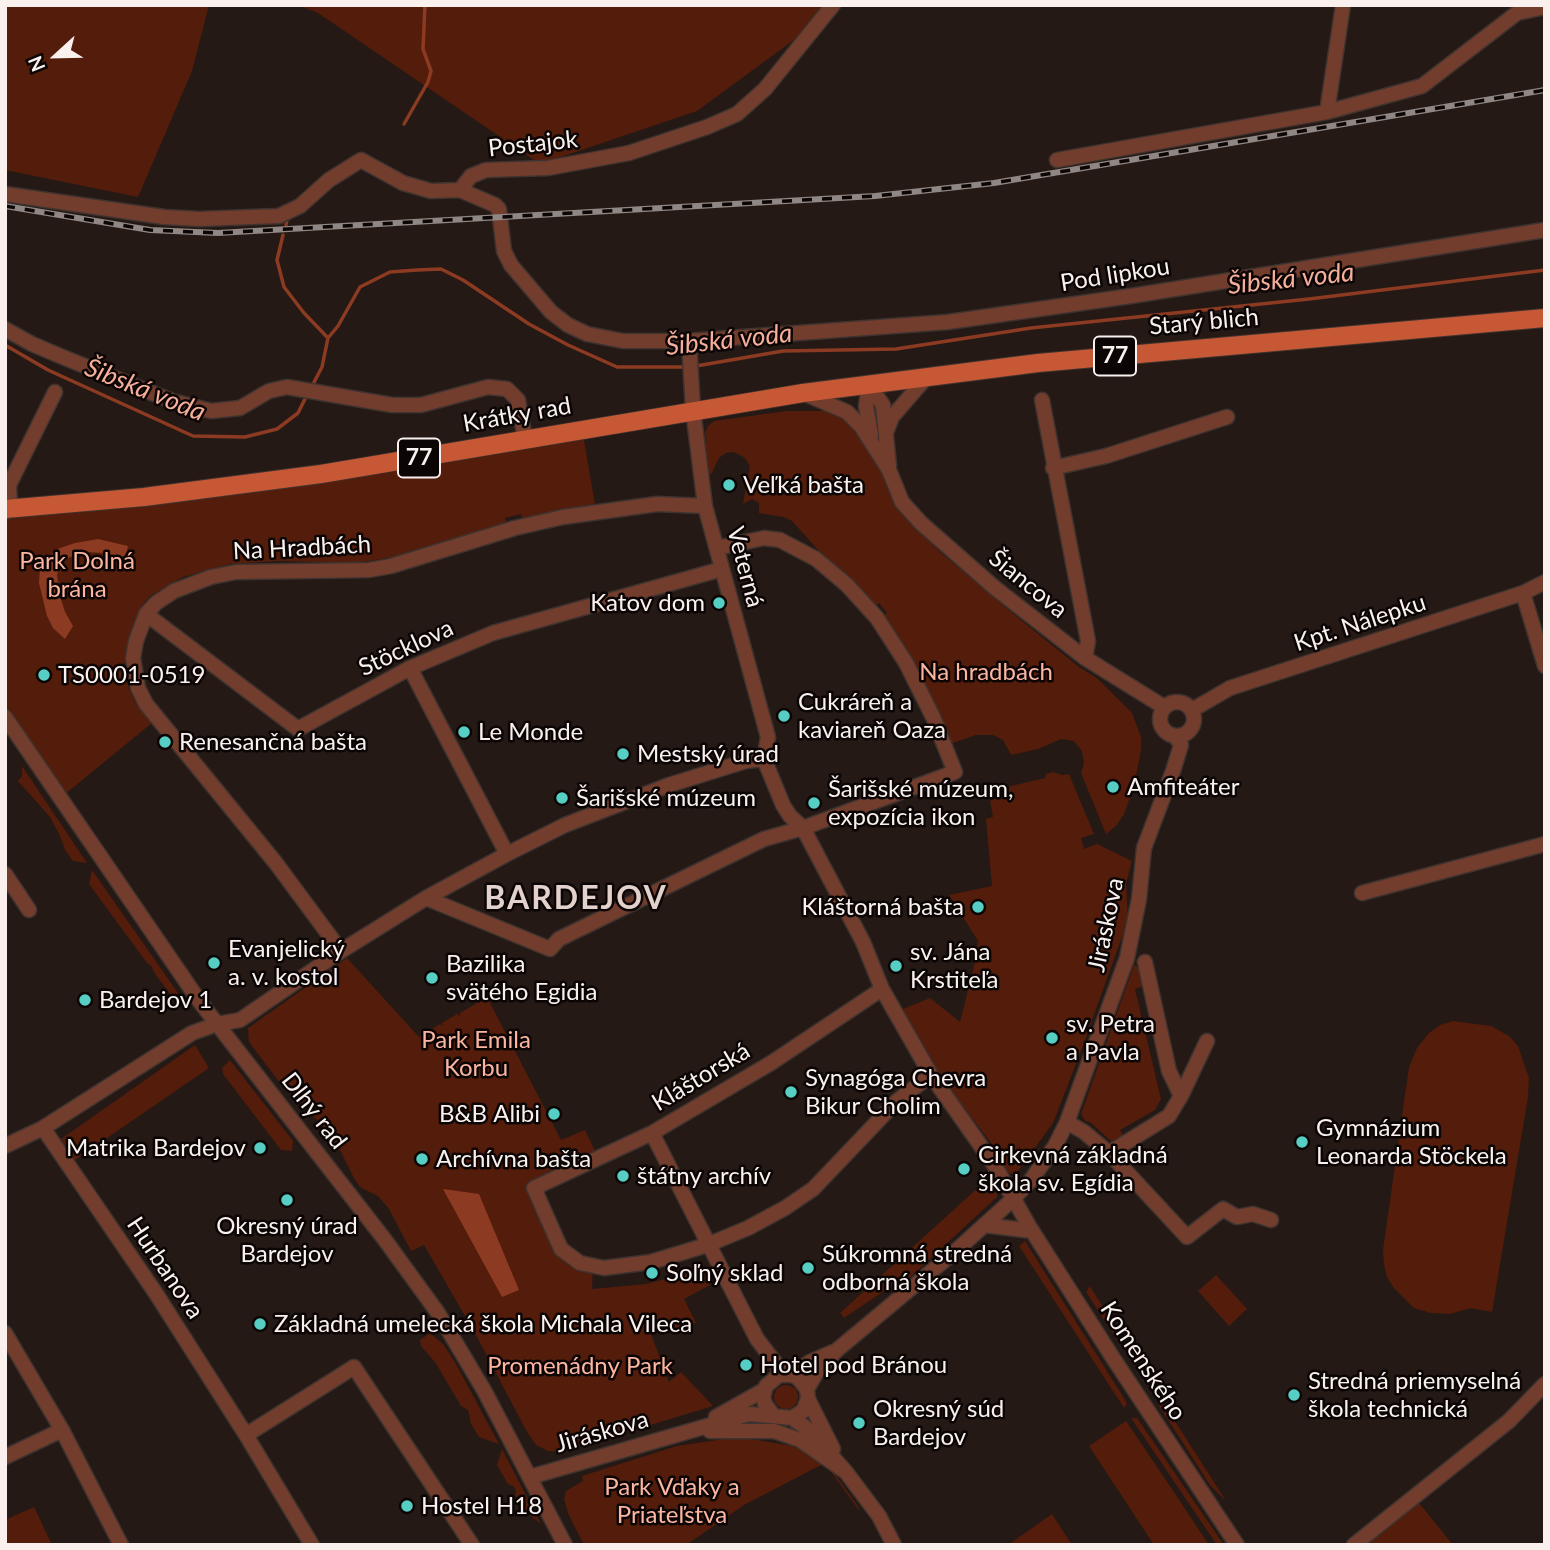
<!DOCTYPE html>
<meta charset="utf-8">
<style>
body{margin:0}
#map{position:relative;width:1550px;height:1550px;overflow:hidden;background:#251915;font-family:Lato,sans-serif}
canvas{display:block}
.frame{position:absolute;inset:0;border:7px solid #faf1ef;pointer-events:none}
.north{position:absolute;left:21px;top:21px;width:70px;height:70px;-webkit-text-stroke:5px #0b0605;paint-order:stroke;rotate:248deg;font-size:19px;font-weight:700;line-height:28px;text-align:center;color:#faf1ef}
.north::after{content:'';display:block;margin:auto;width:24px;height:32px;background:#faf1ef;clip-path:polygon(50% 0,100% 100%,50% 72%,0 100%)}
</style>
<div id="map">
<canvas width="1550" height="1550"></canvas>
<div class="frame"></div>
<div class="north">N</div>
</div>
<script>
const context = document.querySelector('canvas').getContext('2d');
context.lineJoin = 'round';
function fill(path, color) {
  context.fillStyle = color;
  context.fill(path, 'evenodd');
}
function poly(rows) {
  const path = new Path2D();
  for (const r of rows) {
    if (r.length === 3) {
      path.moveTo(r[0] + r[2], r[1]);
      path.arc(r[0], r[1], r[2], 0, 2 * Math.PI);
      continue;
    }
    path.moveTo(r[0], r[1]);
    for (let i = 2; i < r.length; i += 2) path.lineTo(r[i], r[i + 1]);
  }
  return path;
}
function stroke(path, color, width, dash) {
  context.strokeStyle = color;
  context.lineWidth = width;
  context.lineCap = dash ? 'butt' : 'round';
  context.setLineDash(dash || []);
  context.stroke(path);
}
function write(font, color, halo, rows, align = 'center') {
  context.font = font + ' Lato,sans-serif';
  context.lineWidth = 5;
  context.setLineDash([]);
  context.textBaseline = 'middle';
  context.strokeStyle = halo;
  context.fillStyle = color;
  for (const [text, x, y, turn = 0] of rows) {
    context.save();
    context.translate(x, y);
    context.rotate((+turn || 0) * Math.PI / 180);
    context.textAlign = isNaN(turn) ? turn : align;
    if (halo) context.strokeText(text, 0, 0);
    context.fillText(text, 0, 0);
    context.restore();
  }
}
const green = poly([
 [5,5,209,5,192,71,138,197,5,170],
 [298,5,832,5,813,26,697,111,540,164,318,13],
 [787,411,826,411,847,419,872,452,893,498,906,518,938,550,1005,607,1079,667,1097,678,1132,713,1141,737,1141,750,1134,787,1124,814,1116,826,1106,834,1081,773,1084,763,1082,751,1074,741,1061,739,1038,749,1011,755,1003,740,993,735,976,735,950,744,883,617,887,613,879,603,876,606,829,562,792,521,783,517,759,513,759,503,752,499,743,504,750,466,745,458,734,452,726,453,719,458,712,473,708,475,705,433,708,426,714,421],
 [525,439,584,440,595,505,522,518,521,514,505,518,506,522,411,553,377,560,353,563,279,561,230,564,183,577,150,596,143,604,131,638,127,663,121,664,123,682,128,682,129,690,137,705,152,723,59,799,5,717,5,512],
 [22,766,87,863,73,861,65,850,60,836,50,817,18,781,22,776],
 [1053,772,1062,775,1069,774,1094,834,1081,838,1084,849,1097,844,1132,861,1126,884,1128,920,1081,1051,1053,1123,1015,1175,1009,1173,1002,1163,1004,1160,943,1080,903,1009,930,998,960,1022,975,962,978,941,949,895,992,886,986,819,993,817,990,801,1004,794,1011,786,1045,778,1046,774],
 [92,870,187,1006,170,994,153,971,152,966,147,963,89,884],
 [347,958,419,1037,440,1024,443,1026,442,1023,457,1014,460,1016,460,1013,487,997,561,1140,585,1130,599,1159,534,1188,561,1249,593,1267,592,1289,646,1284,703,1269,710,1285,684,1299,696,1323,651,1334,669,1382,681,1372,713,1406,562,1452,548,1451,536,1445,527,1432,476,1335,424,1245,411,1251,389,1209,378,1196,360,1187,355,1180,341,1152,321,1124,277,1079,249,1042,248,1028],
 [1134,965,1142,969,1144,986,1135,989,1161,1099,1155,1110,1120,1130,1125,1139,1113,1143,1090,1122,1085,1121,1081,1114],
 [1453,1021,1491,1026,1509,1036,1518,1046,1529,1078,1528,1097,1492,1312,1470,1308,1450,1314,1431,1313,1414,1308,1393,1287,1387,1277,1384,1264,1383,1250,1409,1067,1417,1048,1429,1033,1440,1025],
 [195,1045,209,1068,75,1160,61,1139],
 [230,1060,293,1141,292,1151,281,1150,223,1074,222,1068],
 [992,1175,999,1184,997,1197,908,1279,905,1277,844,1318,840,1313],
 [1025,1241,1127,1403,1124,1408,1019,1246],
 [1216,1275,1247,1309,1229,1326,1198,1291],
 [1090,1286,1125,1343,1119,1343,1086,1292],
 [430,1333,444,1345,456,1364,499,1444,479,1437,471,1424,468,1410,461,1406,435,1362,421,1346,420,1340],
 [786,1397,12],
 [1162,1401,1226,1501,1210,1485,1158,1404],
 [1131,1418,1137,1418,1224,1545,1217,1545],
 [1126,1421,1174,1492,1209,1545,1154,1545,1089,1446],
 [750,1435,751,1439,793,1446,829,1466,860,1509,858,1509,832,1473,823,1464,744,1505,686,1545,584,1545,568,1513,564,1499,566,1491,583,1481,582,1476,677,1446],
 [502,1449,541,1524,529,1515,515,1495,516,1491,514,1487,508,1484,497,1465],
 [1415,1498,1453,1545,1359,1545],
 [34,1507,52,1545,5,1545,5,1520],
 [1052,1514,1072,1545,1008,1545]
]);
const water = poly([
 [98,539,128,546,125,559,105,553,85,552,68,558,61,565,57,575,60,596,65,612,73,626,65,639,53,628,47,616,39,583,40,567,46,558,60,548,75,543],
 [443,1189,479,1194,519,1290,502,1297]
]);
const stream = poly([
 [404,124,428,82,431,71,423,49,425,5],
 [286,225,287,220],
 [283,235,277,260,284,287,304,313,328,338],
 [5,345,48,370,193,436,245,437,277,429,298,413,307,395],
 [696,366,783,351,896,349,1031,328,1309,299,1545,270],
 [311,388,322,367,328,338,338,326,360,287,390,272,417,270,441,269,463,280,529,324,568,345,617,367,688,367]
]);
const minor = poly([
 [1327,112,1343,5],
 [1057,160,1327,112,1422,86,1517,13,1545,7],
 [460,190,471,176,486,170,548,168,629,153,707,127,737,114,765,89,833,5],
 [5,194,164,217,199,219,279,216,300,206,329,180,361,160,403,183,431,191,460,190,495,205,499,209,504,251,511,265,551,312,568,325,587,334,623,341,689,341,948,322,1131,296,1545,230],
 [5,329,32,344,65,358,172,401,211,411,240,408,269,391,287,387,392,405,421,405,488,387,507,389,518,400,525,439],
 [689,341,693,410,705,506,768,737,764,759,783,805,790,816,803,828,863,942,882,989,931,1075,995,1166,1029,1226,1113,1358,1237,1545],
 [869,385,883,405,889,466],
 [869,385,866,406,871,435],
 [803,393,847,412,861,426,889,470,902,502,921,523,995,588,1085,658,1164,707],
 [1042,400,1088,641,1085,658],
 [887,430,892,417,925,379],
 [1053,468,1106,456,1227,417],
 [5,512,10,508,9,485,55,392],
 [1523,593,1545,666],
 [146,614,298,729,410,668,493,633,722,569],
 [410,668,507,854],
 [1177,719,17],
 [1192,710,1230,688,1523,593,1545,582],
 [5,717,200,1002,385,1240,438,1313,485,1392,565,1545],
 [5,874,29,910],
 [1362,893,1545,844],
 [426,898,550,949,559,939,764,839,803,828,955,772,933,717,906,663,877,618,847,585,816,559,780,540,764,538,717,548],
 [341,951,275,862,146,704,138,688,133,658,136,641,146,614,156,603,174,591,211,577,236,572,369,570,391,566,515,528,563,517,657,504,705,506],
 [882,989,771,1063,652,1133,534,1188,561,1249,580,1263,604,1268,651,1262,707,1245,748,1228,785,1208,813,1189,897,1101,931,1075],
 [1181,1096,1207,1041],
 [1067,1122,1084,1132,1109,1153,1187,1237,1223,1209,1237,1217,1253,1214,1271,1220],
 [43,1128,155,1292,246,1435,312,1545],
 [652,1133,757,1339,784,1374],
 [5,1146,43,1128,192,1033,217,1024,240,1020,341,951,426,898,507,854,565,825,669,785,746,761,764,759],
 [1109,1153,1169,1116,1181,1096,1169,1071,1145,962],
 [984,1225,1032,1231],
 [5,1333,62,1430,121,1545],
 [792,1375,810,1362,833,1352],
 [807,1389,818,1370,837,1350,958,1249,1013,1199,1031,1180,1055,1146,1067,1122,1127,958,1139,899,1144,848,1173,771,1181,745,1176,737],
 [808,1399,833,1449],
 [716,1417,764,1390],
 [792,1418,809,1430,846,1472,879,1516,894,1545],
 [710,1431,774,1431,800,1440,846,1472],
 [246,1435,354,1367,472,1545],
 [5,1457,62,1430],
 [530,1477,749,1414,792,1418,803,1411,808,1399,807,1389,798,1378,792,1375,779,1375,766,1386,763,1397,765,1404,773,1415],
 [1354,1545,1509,1421,1545,1384]
]);
const major = poly([
 [5,509,144,497,321,474,803,393,1038,363,1545,318]
]);
const rail = poly([
 [5,206,150,230,218,233,875,196,994,183,1545,90]
]);
const markers = [
 [729,485,7,"#56cec4"],
 [719,603,7,"#56cec4"],
 [44,675,7,"#56cec4"],
 [784,716,7,"#56cec4"],
 [464,732,7,"#56cec4"],
 [165,742,7,"#56cec4"],
 [623,754,7,"#56cec4"],
 [1113,787,7,"#56cec4"],
 [562,798,7,"#56cec4"],
 [814,803,7,"#56cec4"],
 [978,907,7,"#56cec4"],
 [214,963,7,"#56cec4"],
 [896,966,7,"#56cec4"],
 [432,978,7,"#56cec4"],
 [85,1000,7,"#56cec4"],
 [1052,1038,7,"#56cec4"],
 [791,1092,7,"#56cec4"],
 [554,1114,7,"#56cec4"],
 [1302,1142,7,"#56cec4"],
 [260,1148,7,"#56cec4"],
 [422,1159,7,"#56cec4"],
 [964,1169,7,"#56cec4"],
 [623,1176,7,"#56cec4"],
 [287,1200,7,"#56cec4"],
 [808,1268,7,"#56cec4"],
 [652,1273,7,"#56cec4"],
 [260,1324,7,"#56cec4"],
 [746,1365,7,"#56cec4"],
 [1294,1395,7,"#56cec4"],
 [859,1423,7,"#56cec4"],
 [407,1506,7,"#56cec4"]
];
const shields = [
 [1115,356,42],
 [419,458,42]
];
const shieldNames = [
 ["77",1115,356],
 ["77",419,458]
];
const streetNames = [
 ["Postajok",533,144,-6],
 ["Pod lipkou",1115,275,-9],
 ["Starý blich",1204,322,-5],
 ["Krátky rad",517,415,-10],
 ["Na Hradbách",302,548,-3],
 ["Veterná",745,567,75],
 ["Šiancova",1028,584,39],
 ["Kpt. Nálepku",1360,623,-18],
 ["Stöcklova",406,648,-25],
 ["Jiráskova",1106,925,-78],
 ["Kláštorská",701,1077,-31],
 ["Dlhý rad",314,1111,52],
 ["Hurbanova",165,1268,56],
 ["Komenského",1143,1361,57],
 ["Jiráskova",602,1432,-16]
];
const poiNames = [
 ["Veľká bašta",743,485],
 ["Katov dom",705,603,"right"],
 ["TS0001-0519",58,675],
 ["Cukráreň a",798,702],
 ["kaviareň Oaza",798,730],
 ["Le Monde",478,732],
 ["Renesančná bašta",179,742],
 ["Mestský úrad",637,754],
 ["Amfiteáter",1127,787],
 ["Šarišské múzeum,",828,789],
 ["expozícia ikon",828,817],
 ["Šarišské múzeum",576,798],
 ["Kláštorná bašta",964,907,"right"],
 ["Evanjelický",228,949],
 ["a. v. kostol",228,977],
 ["sv. Jána",910,952],
 ["Krstiteľa",910,980],
 ["Bazilika",446,964],
 ["svätého Egidia",446,992],
 ["Bardejov 1",99,1000],
 ["sv. Petra",1066,1024],
 ["a Pavla",1066,1052],
 ["Synagóga Chevra",805,1078],
 ["Bikur Cholim",805,1106],
 ["B&B Alibi",540,1114,"right"],
 ["Gymnázium",1316,1128],
 ["Leonarda Stöckela",1316,1156],
 ["Matrika Bardejov",246,1148,"right"],
 ["Cirkevná základná",978,1155],
 ["škola sv. Egídia",978,1183],
 ["Archívna bašta",436,1159],
 ["štátny archív",637,1176],
 ["Okresný úrad",287,1226,"center"],
 ["Bardejov",287,1254,"center"],
 ["Súkromná stredná",822,1254],
 ["odborná škola",822,1282],
 ["Soľný sklad",666,1273],
 ["Základná umelecká škola Michala Vileca",274,1324],
 ["Hotel pod Bránou",760,1365],
 ["Stredná priemyselná",1308,1381],
 ["škola technická",1308,1409],
 ["Okresný súd",873,1409],
 ["Bardejov",873,1437],
 ["Hostel H18",421,1506]
];
const parkNames = [
 ["Park Dolná",77,561],
 ["brána",77,589],
 ["Na hradbách",986,672],
 ["Park Emila",476,1040],
 ["Korbu",476,1068],
 ["Promenádny Park",580,1366],
 ["Park Vďaky a",672,1487],
 ["Priateľstva",672,1515]
];
const waterNames = [
 ["Šibská voda",1291,279,-6],
 ["Šibská voda",729,340,-6],
 ["Šibská voda",145,390,22]
];
const districtNames = [
 ["BARDEJOV",576,899]
];
fill(green, '#531c0b');
fill(water, '#8c3b22');
stroke(stream, '#8c3b22', 3.5);
stroke(minor, '#3f332f', 17);
stroke(major, '#3f332f', 20);
stroke(minor, '#723d2d', 14);
stroke(major, '#c75835', 18);
stroke(rail, '#908683', 6);
stroke(rail, '#0b0605', 3.5, [10]);
for (const [x, y, r, color] of markers) {
  const dot = new Path2D();
  dot.arc(x, y, r, 0, 2 * Math.PI);
  context.fillStyle = color;
  context.fill(dot);
  stroke(dot, '#0b0605', 2.5);
}
for (const [x, y, w] of shields) {
  const box = new Path2D();
  box.roundRect(x - w / 2, y - 19.5, w, 39, 5);
  context.fillStyle = '#0b0605';
  context.fill(box);
  stroke(box, '#faf1ef', 2);
}
write('bold 23px', '#faf1ef', null, shieldNames);
write('24px', '#faf1ef', '#0b0605', streetNames);
write('24px', '#faf1ef', '#0b0605', poiNames, 'left');
write('24px', '#fcb5a0', '#0b0605', parkNames);
write('italic 26px', '#f6af9a', '#0b0605', waterNames);
context.letterSpacing = '2px';
write('bold 32px', '#e3d2cc', '#0b0605', districtNames);
context.letterSpacing = '0px';
</script>
